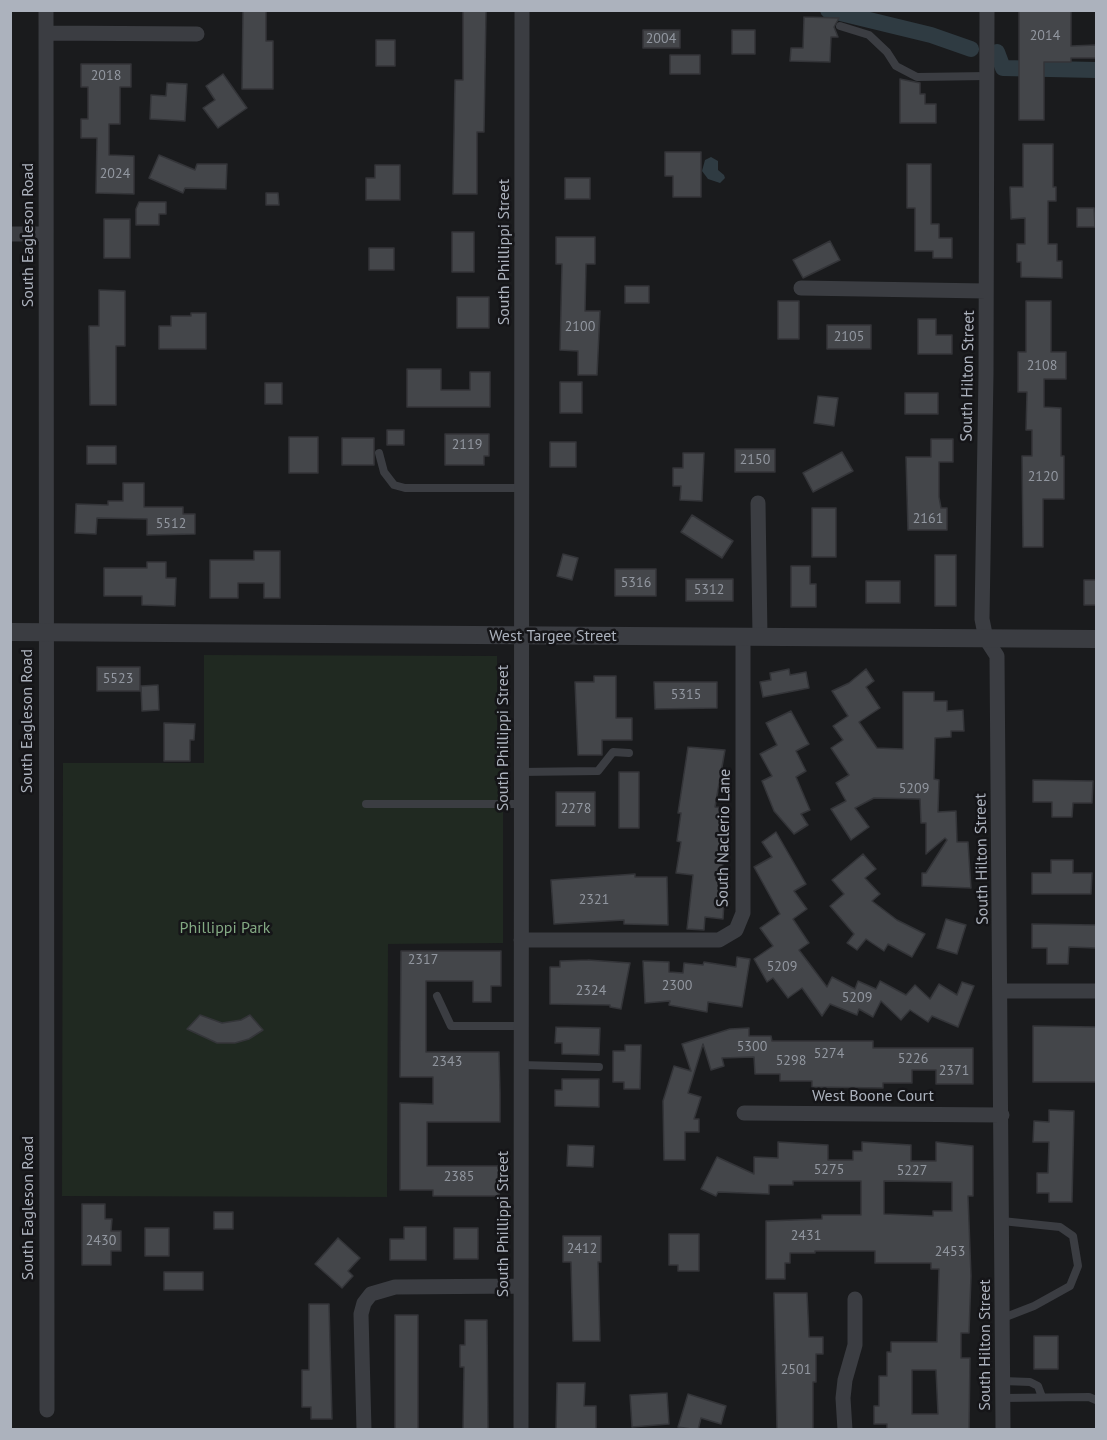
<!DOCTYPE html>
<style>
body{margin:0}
#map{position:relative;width:1107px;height:1440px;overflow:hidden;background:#1a1b1d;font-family:"PT Sans",sans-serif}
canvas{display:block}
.frame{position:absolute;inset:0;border:12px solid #acb2bd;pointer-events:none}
</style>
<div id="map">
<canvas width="1107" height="1440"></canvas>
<div class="frame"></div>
</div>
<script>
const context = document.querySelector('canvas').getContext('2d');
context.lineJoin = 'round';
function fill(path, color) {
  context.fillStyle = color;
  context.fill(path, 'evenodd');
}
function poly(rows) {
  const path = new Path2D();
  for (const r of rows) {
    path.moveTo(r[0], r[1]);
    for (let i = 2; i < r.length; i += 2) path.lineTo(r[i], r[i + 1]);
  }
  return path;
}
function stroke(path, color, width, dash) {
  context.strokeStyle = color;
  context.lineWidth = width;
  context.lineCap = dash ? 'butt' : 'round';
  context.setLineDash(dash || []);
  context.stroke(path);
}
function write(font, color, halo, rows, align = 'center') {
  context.font = font + ' "PT Sans",sans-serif';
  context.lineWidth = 5;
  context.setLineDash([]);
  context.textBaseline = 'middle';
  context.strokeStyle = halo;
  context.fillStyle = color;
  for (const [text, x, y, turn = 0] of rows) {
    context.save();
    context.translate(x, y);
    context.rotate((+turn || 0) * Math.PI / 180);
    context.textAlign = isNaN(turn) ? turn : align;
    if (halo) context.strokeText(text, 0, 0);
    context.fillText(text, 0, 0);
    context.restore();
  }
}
const green = poly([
 [204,655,497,656,497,758,503,769,503,943,388,944,387,1197,62,1196,63,763,204,763]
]);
const water = poly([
 [711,157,718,161,718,170,724,175,725,178,720,183,708,179,702,171,705,160]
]);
const canal = poly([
 [828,10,931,35,971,49],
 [997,52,1003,68,1096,70]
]);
const building = poly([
 [243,10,266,10,266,41,273,41,273,89,242,89,243,10],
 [1019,10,1071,10,1071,46,1096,45,1096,58,1071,58,1071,62,1044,62,1044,120,1019,120,1019,10],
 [463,11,486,11,484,132,477,132,477,194,453,194,455,80,463,80,463,11],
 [804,17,839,18,834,27,838,37,831,37,830,62,790,61,791,48,803,48,804,17],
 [643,30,680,30,680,48,643,48,643,30],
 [732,30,755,30,755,54,732,54,732,30],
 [376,40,395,40,395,66,376,66,376,40],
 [670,55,700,55,700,74,670,74,670,55],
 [81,64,131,64,131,87,120,87,120,124,109,124,109,155,134,156,134,194,96,193,97,138,81,138,81,119,88,119,88,87,81,87,81,64],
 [223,74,247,108,218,128,203,108,215,100,206,86,223,74],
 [900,79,920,83,920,94,925,94,925,104,936,104,936,123,900,123,900,79],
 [167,83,187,84,185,121,150,119,151,95,166,96,167,83],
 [1023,144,1053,144,1053,187,1056,187,1056,201,1048,201,1048,244,1057,244,1057,261,1062,261,1062,278,1021,277,1021,262,1017,262,1017,244,1025,244,1025,218,1011,219,1010,187,1023,187,1023,144],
 [665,152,701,152,701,197,673,197,673,176,665,176,665,152],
 [159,155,195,170,197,164,227,164,226,189,185,188,183,193,149,178,159,155],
 [907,164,931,164,931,224,939,224,939,238,952,238,952,258,933,258,933,251,915,251,915,208,907,208,907,164],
 [375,165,400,165,400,200,366,200,366,178,375,178,375,165],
 [565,178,590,178,590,199,565,199,565,178],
 [266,193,278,193,279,205,266,205,266,193],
 [139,202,166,202,166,214,159,214,159,225,136,225,136,209,139,202],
 [1077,208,1094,208,1095,227,1077,227,1077,208],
 [104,219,130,219,130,258,104,258,104,219],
 [452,232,474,232,474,272,452,272,452,232],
 [556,237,595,237,595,264,586,264,585,311,600,311,597,375,578,375,578,351,560,350,562,264,556,264,556,237],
 [830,241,840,260,803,278,793,260,830,241],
 [369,248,394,248,394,270,369,270,369,248],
 [625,286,649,286,649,303,625,303,625,286],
 [99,290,125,291,125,346,116,346,116,405,90,405,89,326,99,326,99,290],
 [457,297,489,297,489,328,457,328,457,297],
 [778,301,799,301,799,339,778,339,778,301],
 [1026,301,1051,301,1051,352,1066,352,1066,379,1044,379,1044,407,1061,408,1061,456,1064,456,1064,499,1043,499,1043,547,1023,547,1022,456,1032,456,1032,430,1026,430,1027,392,1018,392,1018,352,1026,352,1026,301],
 [191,313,206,313,206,349,159,349,159,326,171,326,171,316,191,316,191,313],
 [918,319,936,319,936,335,952,335,952,354,918,354,918,319],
 [827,325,871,325,871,349,827,349,827,325],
 [407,369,441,369,441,390,470,390,470,372,490,372,490,407,407,407,407,369],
 [560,382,582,382,582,413,560,413,560,382],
 [265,383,282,383,282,404,265,404,265,383],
 [905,393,938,393,938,414,905,414,905,393],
 [818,396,838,398,834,426,814,423,818,396],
 [387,430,404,430,404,445,387,445,387,430],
 [445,434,489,434,489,456,484,456,484,465,445,465,445,434],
 [289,437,318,437,318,473,289,473,289,437],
 [342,438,374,438,374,465,342,465,342,438],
 [931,439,953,439,953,462,939,462,939,497,941,508,947,508,947,530,908,530,906,457,931,457,931,439],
 [550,442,576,442,576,467,550,467,550,442],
 [87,446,116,446,116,464,87,464,87,446],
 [735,449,775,449,775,472,735,472,735,449],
 [842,452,853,471,813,492,803,473,842,452],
 [683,453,704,453,702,501,680,500,681,486,673,486,673,468,683,468,683,453],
 [123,483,144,483,144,507,183,507,183,514,195,514,195,534,147,535,147,519,97,518,96,534,75,533,76,504,108,505,108,501,123,501,123,483],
 [812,508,836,508,836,557,812,557,812,508],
 [692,515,733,541,722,558,681,532,692,515],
 [254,551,280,551,280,598,264,598,264,583,238,583,238,598,210,598,210,560,254,560,254,551],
 [563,554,578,558,572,580,557,576,563,554],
 [935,555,956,555,956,606,935,606,935,555],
 [147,562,166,562,166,578,176,578,175,606,142,605,142,596,104,596,104,568,147,568,147,562],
 [791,566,810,566,810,584,816,584,816,607,791,607,791,566],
 [615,569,656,569,656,596,615,596,615,569],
 [686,579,733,579,733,601,686,601,686,579],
 [1084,580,1096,580,1096,605,1084,605,1084,580],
 [866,581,900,581,900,603,866,603,866,581],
 [97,667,140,667,140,691,97,691,97,667],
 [789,669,790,675,806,672,809,688,763,697,760,682,771,680,770,673,789,669],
 [866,669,874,681,866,687,880,708,859,722,877,748,903,749,903,692,934,692,934,701,947,701,947,711,963,710,964,731,951,731,951,737,935,738,934,779,939,780,938,812,956,811,957,842,968,842,971,888,922,886,922,873,926,873,947,840,945,838,926,854,926,823,921,823,920,799,874,798,855,808,869,827,851,840,831,809,846,801,836,783,849,775,831,748,843,740,833,726,848,716,832,691,849,683,866,669],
 [594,676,616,676,616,718,632,718,632,740,602,740,602,755,578,755,575,682,594,682,594,676],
 [654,682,717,682,717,708,655,709,654,682],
 [158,685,159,710,142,711,141,686,158,685],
 [791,711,809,744,796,751,806,771,796,777,810,810,801,814,808,825,794,834,774,811,762,781,772,776,760,754,777,745,766,723,791,711],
 [164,723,195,724,194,740,190,740,190,761,164,761,164,723],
 [688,747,725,750,715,807,726,808,723,837,727,838,722,869,726,870,722,900,724,901,723,919,705,917,704,930,687,929,693,875,676,873,681,842,677,841,681,813,678,813,688,747],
 [619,772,639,772,639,828,619,828,619,772],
 [1033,780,1093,781,1092,803,1073,803,1072,817,1052,817,1052,802,1033,802,1033,780],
 [556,792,595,792,595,826,556,826,556,792],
 [776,832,806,884,794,891,807,909,793,919,809,943,799,950,827,987,832,977,855,989,858,981,876,989,880,981,906,995,915,985,930,999,939,984,957,995,962,982,974,986,958,1027,932,1016,928,1022,910,1010,901,1020,881,1001,873,1017,859,1009,857,1015,830,1004,822,1016,802,988,788,998,773,978,767,982,754,959,773,946,760,928,780,914,754,867,772,857,762,842,776,832],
 [863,854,876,869,865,878,880,894,872,901,897,920,925,934,912,957,888,944,884,951,866,939,857,950,847,943,854,934,830,906,844,894,832,880,863,854],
 [1051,860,1073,860,1073,873,1092,873,1091,894,1032,894,1032,873,1051,873,1051,860],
 [635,874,635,877,667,877,668,925,624,924,624,920,554,924,551,880,635,874],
 [946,919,966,925,957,954,937,948,946,919],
 [1032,924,1096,925,1096,948,1069,947,1068,964,1047,964,1047,948,1032,948,1032,924],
 [401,951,501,951,501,986,491,986,491,1002,473,1002,473,981,426,981,426,1052,499,1052,500,1093,500,1122,427,1122,427,1166,499,1166,499,1196,433,1196,433,1190,400,1190,400,1103,433,1104,433,1077,400,1077,401,951],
 [737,957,750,959,742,1007,708,1002,707,1012,669,1005,670,1001,645,1003,643,961,669,962,669,972,683,973,684,963,703,965,704,962,736,967,737,957],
 [588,960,630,963,621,1009,610,1007,610,1005,550,1004,550,967,560,967,560,961,588,960],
 [200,1015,222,1023,241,1020,250,1015,263,1030,249,1039,235,1043,217,1043,187,1029,200,1015],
 [1033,1026,1096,1027,1096,1082,1033,1082,1033,1026],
 [556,1027,600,1028,599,1055,562,1054,562,1043,555,1043,556,1027],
 [749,1028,749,1036,771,1036,772,1041,873,1041,873,1048,973,1048,973,1084,936,1084,936,1070,912,1070,912,1083,883,1083,883,1088,812,1087,812,1081,780,1081,780,1074,755,1074,754,1057,722,1058,724,1066,711,1070,703,1044,688,1093,701,1097,694,1119,699,1119,699,1132,685,1132,685,1160,664,1160,663,1101,674,1066,691,1071,682,1044,730,1029,749,1028],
 [625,1045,641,1045,640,1089,624,1089,624,1082,613,1082,613,1051,625,1051,625,1045],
 [562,1079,599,1079,599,1107,555,1106,555,1090,562,1090,562,1079],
 [1049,1110,1074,1111,1072,1202,1049,1202,1049,1193,1037,1193,1037,1173,1048,1173,1049,1142,1033,1142,1034,1121,1049,1122,1049,1110],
 [778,1142,828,1145,828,1160,853,1160,853,1151,862,1151,862,1142,911,1145,911,1161,936,1161,936,1142,973,1146,973,1196,968,1196,971,1276,969,1333,961,1333,961,1358,970,1358,969,1429,887,1430,887,1424,874,1424,874,1406,879,1406,879,1376,887,1376,887,1352,891,1352,891,1342,937,1342,939,1269,931,1269,931,1263,875,1263,875,1251,815,1251,815,1253,790,1253,790,1263,785,1263,785,1279,766,1279,766,1221,822,1219,822,1215,861,1215,861,1181,793,1181,793,1185,769,1185,769,1194,718,1192,716,1196,701,1189,717,1157,754,1174,754,1157,778,1158,778,1142],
 [884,1181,952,1182,952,1211,933,1211,933,1216,884,1214,884,1181],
 [912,1370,936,1370,938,1414,912,1414,912,1370],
 [568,1145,594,1146,593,1167,567,1166,568,1145],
 [82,1204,105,1204,105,1219,112,1219,111,1231,121,1231,121,1251,111,1251,111,1265,82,1265,82,1204],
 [214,1212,233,1212,233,1229,214,1229,214,1212],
 [404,1227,426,1227,426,1260,390,1260,390,1239,404,1239,404,1227],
 [145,1228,169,1228,169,1256,145,1256,145,1228],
 [454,1228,478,1228,478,1259,454,1259,454,1228],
 [669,1234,699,1234,699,1271,678,1271,678,1265,669,1265,669,1234],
 [563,1236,601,1236,601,1262,598,1262,600,1341,573,1341,571,1262,563,1262,563,1236],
 [338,1238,360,1258,348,1271,353,1276,342,1288,315,1264,338,1238],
 [164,1272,203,1272,203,1290,164,1290,164,1272],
 [774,1293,807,1293,809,1337,823,1337,823,1354,816,1354,816,1382,813,1382,813,1430,777,1430,774,1293],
 [309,1304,329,1304,332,1419,311,1419,311,1407,302,1407,302,1370,309,1370,309,1304],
 [395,1315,418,1315,418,1430,395,1430,395,1315],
 [465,1320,487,1320,488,1430,463,1430,464,1367,460,1367,460,1345,465,1345,465,1320],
 [1034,1336,1058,1336,1058,1369,1034,1369,1034,1336],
 [557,1383,585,1383,584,1406,596,1406,596,1430,556,1430,557,1383],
 [667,1393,669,1424,632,1427,630,1395,667,1393],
 [688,1394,726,1406,721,1424,701,1418,698,1430,678,1427,688,1394]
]);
const service = poly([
 [840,26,869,35,887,52,896,66,917,77,987,76],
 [379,453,384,472,394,485,405,488,521,488],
 [521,772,598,771,613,752,629,753],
 [366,804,521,804],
 [437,996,451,1026,521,1026],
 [521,1065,599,1067],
 [1002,1221,1060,1227,1073,1236,1078,1266,1070,1286,1034,1306,1003,1318],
 [1003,1381,1030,1382,1038,1386,1042,1397],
 [1003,1398,1089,1397,1096,1400]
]);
const minor = poly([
 [46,10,47,1410],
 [987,10,986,373,982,619,986,639,997,656,1003,1430],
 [46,33,197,34],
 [10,234,46,234],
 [801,288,986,291],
 [758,503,760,637],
 [521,940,719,940,736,930,743,913,743,637],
 [1001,991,1096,991],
 [744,1113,1002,1115],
 [364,1430,361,1314,364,1303,371,1294,395,1287,521,1286],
 [521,1430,522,10],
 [845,1430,843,1398,845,1380,855,1345,855,1299]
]);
const tertiary = poly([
 [10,632,1096,639]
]);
const numberNames = [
 ["2014",1045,36],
 ["2004",661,39],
 ["2018",106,76],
 ["2024",115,174],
 ["2100",580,327],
 ["2105",849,337],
 ["2108",1042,366],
 ["2119",467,445],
 ["2150",755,460],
 ["2120",1043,477],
 ["2161",928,519],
 ["5512",171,524],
 ["5316",636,583],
 ["5312",709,590],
 ["5523",118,679],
 ["5315",686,695],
 ["5209",914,789],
 ["2278",576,809],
 ["2321",594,900],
 ["2317",423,960],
 ["5209",782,967],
 ["2300",677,986],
 ["2324",591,991],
 ["5209",857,998],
 ["5300",752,1047],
 ["5274",829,1054],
 ["5226",913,1059],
 ["5298",791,1061],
 ["2343",447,1062],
 ["2371",954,1071],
 ["5275",829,1170],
 ["5227",912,1171],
 ["2385",459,1177],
 ["2431",806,1236],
 ["2430",101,1241],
 ["2412",582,1249],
 ["2453",950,1252],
 ["2501",796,1370]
];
const streetNames = [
 ["South Eagleson Road",28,235,-90],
 ["South Phillippi Street",504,252,-90],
 ["South Hilton Street",968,376,-89],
 ["West Targee Street",553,636],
 ["South Eagleson Road",27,721,-90],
 ["South Phillippi Street",503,738,-90],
 ["South Naclerio Lane",724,838,-89],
 ["South Hilton Street",982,859,-91],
 ["West Boone Court",873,1096],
 ["South Eagleson Road",28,1208,-90],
 ["South Phillippi Street",503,1224,-90],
 ["South Hilton Street",985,1345,-90]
];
const parkNames = [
 ["Phillippi Park",225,928]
];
fill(green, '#202921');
fill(water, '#2f3b42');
stroke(canal, '#2f3b42', 16);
fill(building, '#44464a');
stroke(building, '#343539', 1.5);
stroke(service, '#3b3d42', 8);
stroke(minor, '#3b3d42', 15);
stroke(tertiary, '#3b3d42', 18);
write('14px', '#9297a0', null, numberNames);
write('16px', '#acb2bd', '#151518', streetNames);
write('16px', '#83a983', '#151518', parkNames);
</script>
